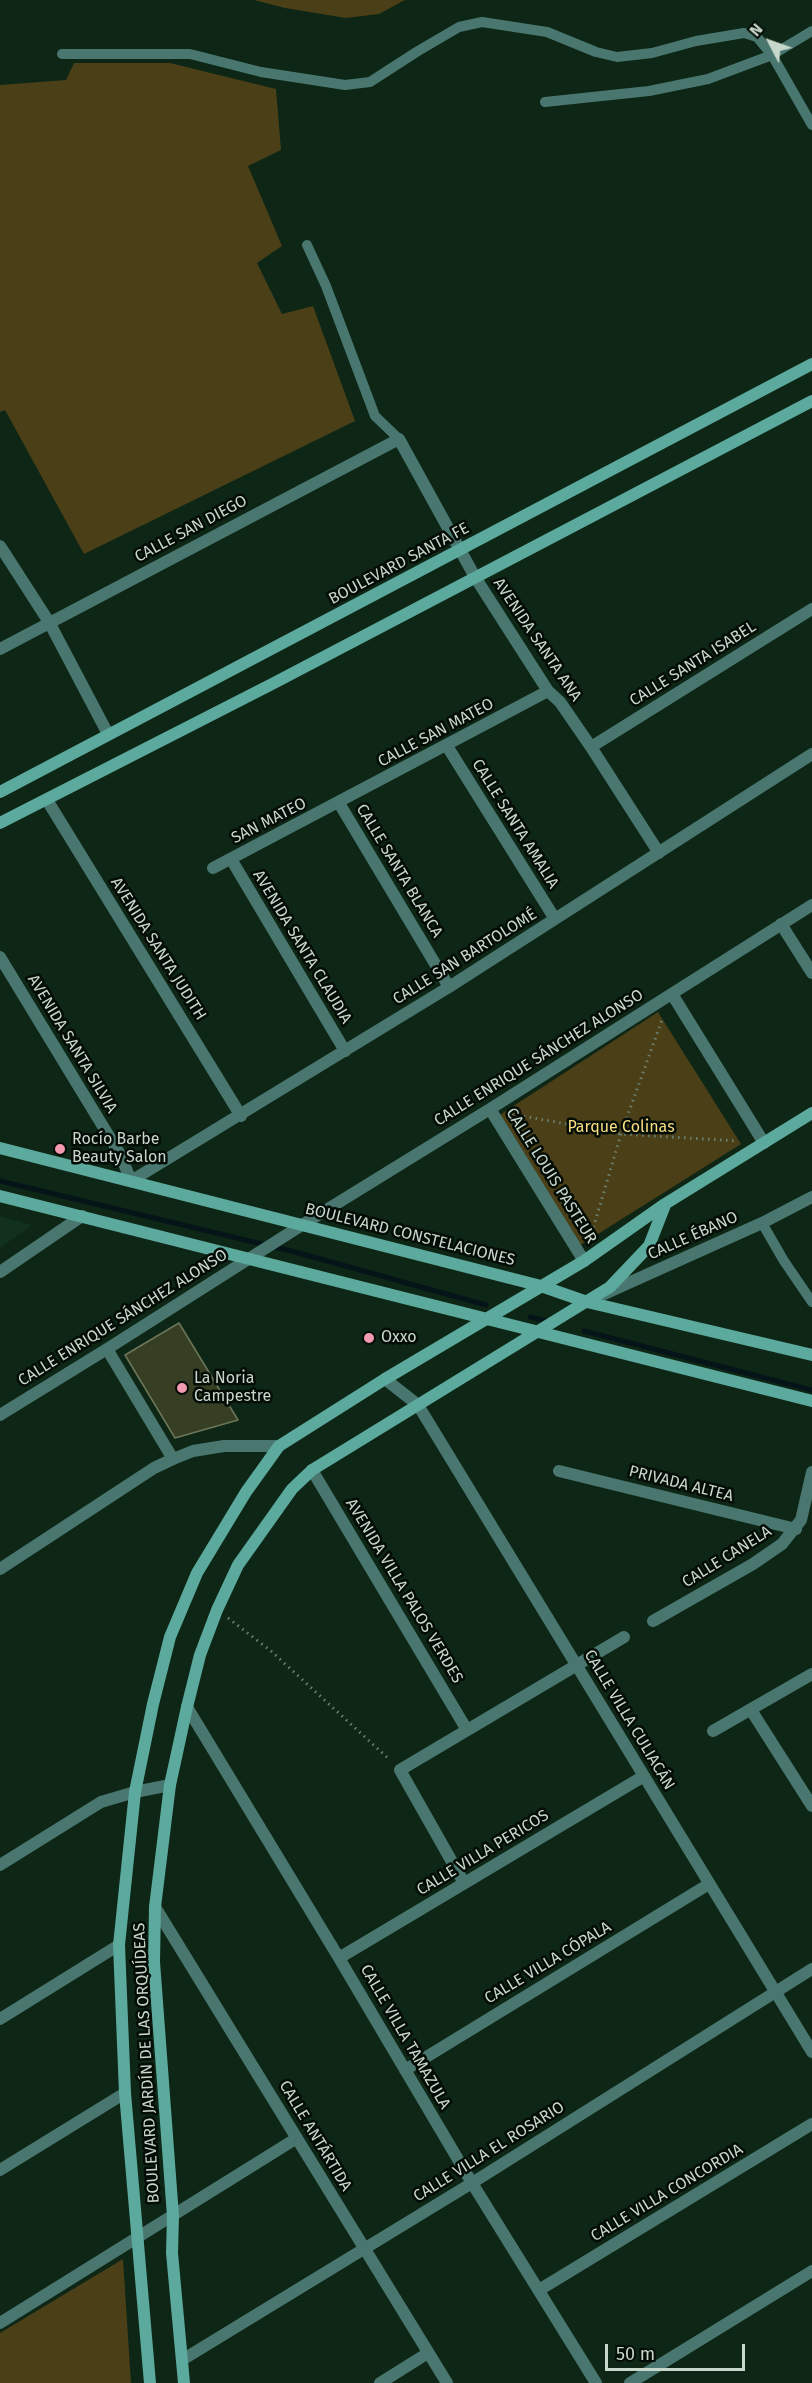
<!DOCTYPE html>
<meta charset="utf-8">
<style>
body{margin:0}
#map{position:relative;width:812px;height:2383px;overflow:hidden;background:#0d2615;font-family:"Fira Sans",sans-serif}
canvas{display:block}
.north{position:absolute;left:740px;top:12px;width:60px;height:60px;-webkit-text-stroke:4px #040c06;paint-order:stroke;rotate:311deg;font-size:16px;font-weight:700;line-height:24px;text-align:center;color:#c8d7cc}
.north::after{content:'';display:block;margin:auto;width:21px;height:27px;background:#c8d7cc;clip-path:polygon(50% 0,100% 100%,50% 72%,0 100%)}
.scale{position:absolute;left:605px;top:2344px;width:140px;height:27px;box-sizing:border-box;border:3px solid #c8d7cc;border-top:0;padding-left:8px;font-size:18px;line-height:21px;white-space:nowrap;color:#c8d7cc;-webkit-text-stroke:4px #040c06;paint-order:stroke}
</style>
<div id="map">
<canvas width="812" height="2383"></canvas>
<div class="north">N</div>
<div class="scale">50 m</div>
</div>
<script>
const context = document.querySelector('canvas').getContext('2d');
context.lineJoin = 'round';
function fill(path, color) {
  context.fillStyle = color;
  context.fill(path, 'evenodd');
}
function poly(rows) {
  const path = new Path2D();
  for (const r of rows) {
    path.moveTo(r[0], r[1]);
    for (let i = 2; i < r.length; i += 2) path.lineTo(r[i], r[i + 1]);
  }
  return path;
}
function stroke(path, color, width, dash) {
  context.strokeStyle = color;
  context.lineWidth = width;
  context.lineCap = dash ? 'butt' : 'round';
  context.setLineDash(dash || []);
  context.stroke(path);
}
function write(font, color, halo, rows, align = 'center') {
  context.font = font + ' "Fira Sans",sans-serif';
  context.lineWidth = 5;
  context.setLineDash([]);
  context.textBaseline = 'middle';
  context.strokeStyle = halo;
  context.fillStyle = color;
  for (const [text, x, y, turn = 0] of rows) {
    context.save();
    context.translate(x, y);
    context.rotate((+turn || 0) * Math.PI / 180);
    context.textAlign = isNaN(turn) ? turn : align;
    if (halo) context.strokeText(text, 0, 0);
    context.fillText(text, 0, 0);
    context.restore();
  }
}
const built = poly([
 [0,1216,32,1225,0,1248]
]);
const green = poly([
 [254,0,405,0,379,14,346,18,285,8],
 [74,63,170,63,276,89,281,150,248,166,282,246,257,263,282,314,313,306,355,421,84,554,5,410,0,412,0,85,66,80],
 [658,1012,741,1144,579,1246,495,1118],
 [123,2259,131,2383,0,2383,0,2333]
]);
const stream = poly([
 [0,1181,295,1252,486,1305],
 [530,1317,546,1321],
 [584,1331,812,1390]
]);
const building = poly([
 [179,1323,238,1420,175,1438,125,1355,179,1323]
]);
const path = poly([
 [512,1114,621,1134,738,1141],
 [590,1239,621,1134,663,1017],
 [228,1618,271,1651,390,1760]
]);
const lane = poly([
 [62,54,190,54,261,72,345,85,370,82,418,51,459,27,482,22,547,32,596,52,617,57,652,53,696,41,744,33,757,37,772,55,812,31],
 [545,102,649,91,708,79,772,55,812,125],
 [307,245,326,286,375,416,399,439],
 [762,1223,784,1261,812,1302]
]);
const street = poly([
 [0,546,49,622,108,734],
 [0,649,399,439,475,577,548,691,560,702,591,747,659,853],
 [447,746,555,919],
 [591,747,812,609],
 [47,800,241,1116],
 [339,803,449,987],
 [231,859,345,1051],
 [213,868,548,691],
 [781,924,812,973],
 [0,957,121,1156,131,1181,449,987,812,754],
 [672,994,764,1143],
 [490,1109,584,1261],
 [0,1272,82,1216],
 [604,1294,762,1223,812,1197],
 [107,1349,173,1459],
 [385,1379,418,1405,812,2052],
 [0,1415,107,1349,302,1225,490,1109,812,905],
 [312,1470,467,1730],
 [559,1471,796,1529],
 [0,1569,154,1468,173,1459,193,1451,224,1446,279,1446],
 [653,1621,753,1564,782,1544,801,1520,812,1472],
 [187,1707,339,1958,472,2183,596,2383],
 [751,1710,812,1806],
 [713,1731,812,1674],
 [0,1865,101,1802,135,1792,170,1785],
 [464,1883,400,1770,624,1637],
 [155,1907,447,2383],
 [339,1958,644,1776],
 [0,2019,119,1945],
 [405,2070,709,1884],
 [0,2170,125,2093],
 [539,2290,812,2124],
 [0,2323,297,2138],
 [182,2360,472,2183,812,1969],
 [380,2383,428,2353],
 [630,2383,812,2271]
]);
const secondary = poly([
 [0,792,812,364],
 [0,823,274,683,812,401],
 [0,1148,541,1286,587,1302,812,1355],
 [0,1196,812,1401],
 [150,2383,125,2093,119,1945,135,1792,153,1704,170,1637,197,1573,246,1492,279,1446,385,1379,584,1261,665,1204,812,1113],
 [184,2383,172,2253,173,2216,154,1962,155,1907,170,1785,187,1707,200,1655,217,1610,238,1565,292,1489,312,1470,610,1287,649,1246,665,1205]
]);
const markers = [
 [60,1149,6,"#f29ab0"],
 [369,1338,6,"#f29ab0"],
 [182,1388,6,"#f29ab0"]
];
const streetNames = [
 ["CALLE SAN DIEGO",191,529,-28],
 ["BOULEVARD SANTA FE",399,564,-28],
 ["AVENIDA SANTA ANA",537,640,56],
 ["CALLE SANTA ISABEL",693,664,-32],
 ["CALLE SAN MATEO",436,733,-28],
 ["SAN MATEO",269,821,-27],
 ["CALLE SANTA AMALIA",515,824,58],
 ["CALLE SANTA BLANCA",399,871,59],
 ["AVENIDA SANTA CLAUDIA",302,947,59],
 ["AVENIDA SANTA JUDITH",158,949,58],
 ["CALLE SAN BARTOLOMÉ",465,957,-32],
 ["AVENIDA SANTA SILVIA",72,1044,59],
 ["CALLE ENRIQUE SÁNCHEZ ALONSO",539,1058,-32],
 ["CALLE LOUIS PASTEUR",551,1176,58],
 ["BOULEVARD CONSTELACIONES",410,1235,14],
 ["CALLE ÉBANO",693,1236,-24],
 ["CALLE ENRIQUE SÁNCHEZ ALONSO",123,1318,-32],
 ["PRIVADA ALTEA",681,1484,14],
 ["CALLE CANELA",727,1557,-32],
 ["AVENIDA VILLA PALOS VERDES",404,1591,59],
 ["CALLE VILLA CULIACÁN",629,1720,59],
 ["CALLE VILLA PERICOS",483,1853,-31],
 ["CALLE VILLA CÓPALA",548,1963,-31],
 ["CALLE VILLA TAMAZULA",405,2037,60],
 ["BOULEVARD JARDÍN DE LAS ORQUÍDEAS",147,2063,-93],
 ["CALLE ANTÁRTIDA",315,2136,59],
 ["CALLE VILLA EL ROSARIO",489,2152,-32],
 ["CALLE VILLA CONCORDIA",667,2193,-31]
];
const parkNames = [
 ["Parque Colinas",621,1128]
];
const poiNames = [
 ["Rocío Barbe",72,1140],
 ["Beauty Salon",72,1158],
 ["Oxxo",381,1338],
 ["La Noria",194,1379],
 ["Campestre",194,1397]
];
fill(built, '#11311d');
fill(green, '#4b3f17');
stroke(stream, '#051418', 5);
fill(building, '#363f24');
stroke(building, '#6d7659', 1.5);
stroke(path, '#6c8072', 3, [1.5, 4.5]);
stroke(lane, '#49776f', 10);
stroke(street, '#49776f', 12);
stroke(secondary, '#5ca99d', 12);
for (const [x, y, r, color] of markers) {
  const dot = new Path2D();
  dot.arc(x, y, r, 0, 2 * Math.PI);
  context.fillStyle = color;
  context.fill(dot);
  stroke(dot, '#040c06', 2);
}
write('16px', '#c8d7cc', '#040c06', streetNames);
write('16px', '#fbdf83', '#040c06', parkNames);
write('16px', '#c8d7cc', '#040c06', poiNames, 'left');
</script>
